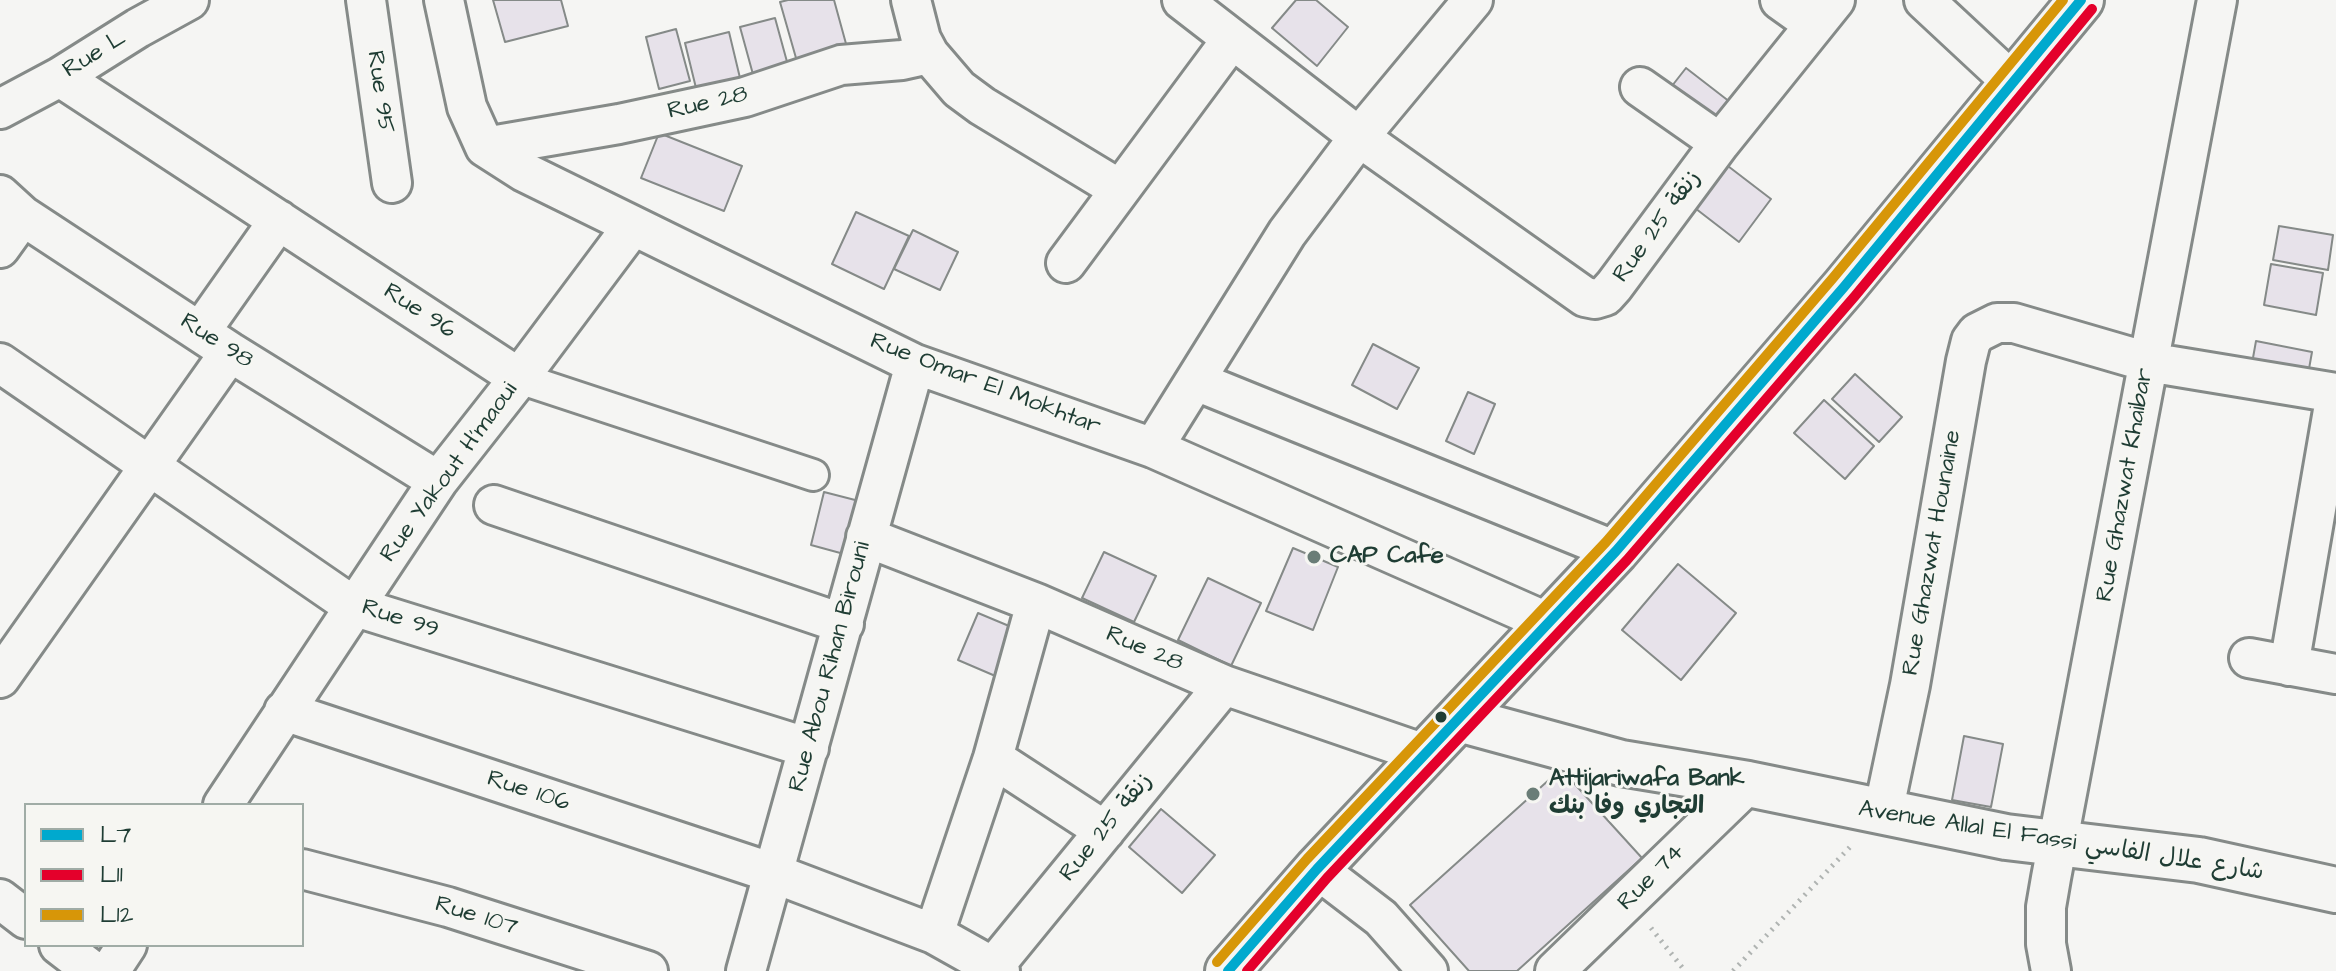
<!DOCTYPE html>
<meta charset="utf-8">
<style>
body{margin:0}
#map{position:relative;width:2336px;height:971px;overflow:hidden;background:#f5f5f3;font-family:"Architects Daughter",sans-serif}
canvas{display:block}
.legend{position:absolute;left:24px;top:803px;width:280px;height:144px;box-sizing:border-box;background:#f6f6f2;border:2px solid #a0aca6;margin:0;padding:10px 14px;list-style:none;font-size:24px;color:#1f3d34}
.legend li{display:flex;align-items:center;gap:16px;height:40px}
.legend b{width:40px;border:2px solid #a0aca6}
</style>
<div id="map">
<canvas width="2336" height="971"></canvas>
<ul class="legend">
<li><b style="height:10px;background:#00a9ce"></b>L7</li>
<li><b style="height:10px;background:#e4002b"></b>L11</li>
<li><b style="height:10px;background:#d79608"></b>L12</li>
</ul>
</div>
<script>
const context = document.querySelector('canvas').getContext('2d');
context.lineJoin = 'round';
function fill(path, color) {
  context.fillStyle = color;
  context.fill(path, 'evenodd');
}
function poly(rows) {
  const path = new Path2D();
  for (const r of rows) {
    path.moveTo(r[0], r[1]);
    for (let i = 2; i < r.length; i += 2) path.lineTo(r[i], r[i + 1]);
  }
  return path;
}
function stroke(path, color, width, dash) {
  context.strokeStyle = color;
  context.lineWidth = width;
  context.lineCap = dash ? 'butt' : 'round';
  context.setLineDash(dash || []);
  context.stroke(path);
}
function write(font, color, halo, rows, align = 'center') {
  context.font = font + ' "Architects Daughter","Playpen Sans Arabic",sans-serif';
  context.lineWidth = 6;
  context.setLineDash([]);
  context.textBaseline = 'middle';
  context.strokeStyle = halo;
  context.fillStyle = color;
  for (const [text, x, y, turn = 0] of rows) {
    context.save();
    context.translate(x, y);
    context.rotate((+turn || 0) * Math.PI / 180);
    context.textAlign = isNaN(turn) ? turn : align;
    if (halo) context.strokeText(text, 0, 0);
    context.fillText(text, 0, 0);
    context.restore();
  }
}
const building = poly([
 [493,0,561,0,568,26,505,42,493,0],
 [788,0,834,0,848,51,798,65,780,2,788,0],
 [1296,0,1316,0,1348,27,1317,66,1272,28,1296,0],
 [775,18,789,69,754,78,740,27,775,18],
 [676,29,690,81,659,89,646,37,676,29],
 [729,32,740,78,696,88,685,43,729,32],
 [1686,68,1730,102,1713,125,1668,91,1686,68],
 [659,133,742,166,724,211,641,178,659,133],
 [1724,163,1771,199,1739,242,1691,205,1724,163],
 [856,212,909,236,884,289,832,264,856,212],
 [2279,226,2333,235,2328,270,2273,260,2279,226],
 [913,230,958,252,940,290,894,269,913,230],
 [2271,264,2323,273,2316,315,2264,305,2271,264],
 [2256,341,2312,352,2307,380,2251,369,2256,341],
 [1373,344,1419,368,1397,409,1352,385,1373,344],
 [1855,374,1902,417,1879,442,1832,399,1855,374],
 [1468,392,1495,404,1474,454,1446,441,1468,392],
 [1824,400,1874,446,1845,479,1794,433,1824,400],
 [824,492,859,501,844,554,811,545,824,492],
 [1293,548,1338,567,1313,630,1266,611,1293,548],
 [1104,552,1156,576,1134,622,1082,598,1104,552],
 [1678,564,1736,613,1681,680,1622,630,1678,564],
 [1208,578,1261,603,1231,666,1178,640,1208,578],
 [978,613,1021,631,1000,678,958,660,978,613],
 [1964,736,2003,744,1991,807,1952,800,1964,736],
 [1561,769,1642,858,1517,971,1469,971,1410,905,1561,769],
 [1161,809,1215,855,1182,893,1129,847,1161,809]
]);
const path = poly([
 [1651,928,1685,971],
 [1733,971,1850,847]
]);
const pedestrian = poly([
 [519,378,813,475]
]);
const minor = poly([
 [366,0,392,183],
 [444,0,467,107,485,147,524,172,915,364,1153,448,1549,623],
 [911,0,921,39,929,54,959,89,982,106,1119,189],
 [1182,0,1359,137,1585,297,1595,299,1605,296,1614,286,1720,143,1835,0],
 [1780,0,1815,25],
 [1924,0,2011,81],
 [60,77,519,378],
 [1640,87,1720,143],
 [0,109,60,77,138,28,189,0],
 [485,147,619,124,745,97,841,65,902,60,929,54],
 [0,195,23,216,230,352,438,481],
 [0,248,23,216],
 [1066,263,1232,39],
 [200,332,279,220],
 [0,363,353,606,809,748],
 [1196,381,1616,551],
 [1153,448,1287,233,1359,137,1473,0],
 [494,505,844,624],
 [866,537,1036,603,1224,685,1425,754],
 [2249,658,2336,674],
 [2289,666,2336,393],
 [0,678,230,352],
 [284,711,773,873,934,934,1000,971],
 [993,758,1105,831],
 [223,805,438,481,519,378,632,227],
 [1883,813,1910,685,1966,361,1971,341,1977,333,1997,323,2014,323,2148,362,2336,393],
 [302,869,448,907,648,971],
 [1317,869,1381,918,1428,971],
 [0,899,26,919],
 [934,934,993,758,1036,603],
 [59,945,93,971],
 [110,971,127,945],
 [746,971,915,364],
 [990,971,1224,685],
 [1555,971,1748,784],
 [2051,971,2046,944,2046,907,2051,878,2217,0]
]);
const tertiary = poly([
 [1459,719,1621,763,1748,784,2006,837,2199,860,2336,890]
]);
const secondary = poly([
 [1228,971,1317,869,1616,551,1844,287,2081,0]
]);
const bus1 = poly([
 [1228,971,1317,869,1616,551,1844,287,2081,0]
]);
const bus2 = poly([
 [1247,971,1327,878,1627,560,1855,296,2092,9]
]);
const bus3 = poly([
 [1217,962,1307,859,1606,542,1833,278,2063,0]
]);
const markers = [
 [1314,557,8,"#6a7d77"],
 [1441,717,7,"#1f3d34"],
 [1533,794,8,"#6a7d77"]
];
const streetNames = [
 ["Rue L",95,55,-32],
 ["Rue 95",379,92,82],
 ["Rue 28",708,104,-13],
 ["Rue 25 زنقة",1658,227,-54],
 ["Rue 96",419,312,33],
 ["Rue 98",216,342,33],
 ["Rue Omar El Mokhtar",985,385,21],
 ["Rue Yakout H'maoui",450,473,-54],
 ["Rue Ghazwat Khaibar",2126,485,-80],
 ["Rue Ghazwat Hounaine",1933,553,-80],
 ["Rue 99",400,620,18],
 ["Rue 28",1144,650,23],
 ["Rue Abou Rihan Birouni",831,667,-75],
 ["Rue 106",528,792,18],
 ["Rue 25 زنقة",1107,828,-51],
 ["Avenue Allal El Fassi شارع علال الفاسي",2061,842,9],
 ["Rue 74",1652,878,-45],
 ["Rue 107",476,917,17]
];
const poiNames = [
 ["CAP Cafe",1330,557],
 ["Attijariwafa Bank",1549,780],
 ["التجاري وفا بنك",1549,808]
];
fill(building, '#e7e2ea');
stroke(building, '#858a88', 2);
stroke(pedestrian, '#858a88', 36);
stroke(minor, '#858a88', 44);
stroke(tertiary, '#858a88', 50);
stroke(secondary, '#858a88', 50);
stroke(path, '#b0b4b2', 5, [2, 6]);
stroke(pedestrian, '#f5f5f3', 30);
stroke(minor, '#f5f5f3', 38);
stroke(tertiary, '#f5f5f3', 44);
stroke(secondary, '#f5f5f3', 44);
stroke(bus1, '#00a9ce', 10);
stroke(bus2, '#e4002b', 10);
stroke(bus3, '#d79608', 10);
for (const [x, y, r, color] of markers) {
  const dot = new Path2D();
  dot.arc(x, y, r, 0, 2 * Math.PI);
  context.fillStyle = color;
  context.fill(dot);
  stroke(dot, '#f6f6f2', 3);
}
write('24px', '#1f3d34', '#f6f6f2', streetNames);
write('bold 24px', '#1f3d34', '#f6f6f2', poiNames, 'left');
</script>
